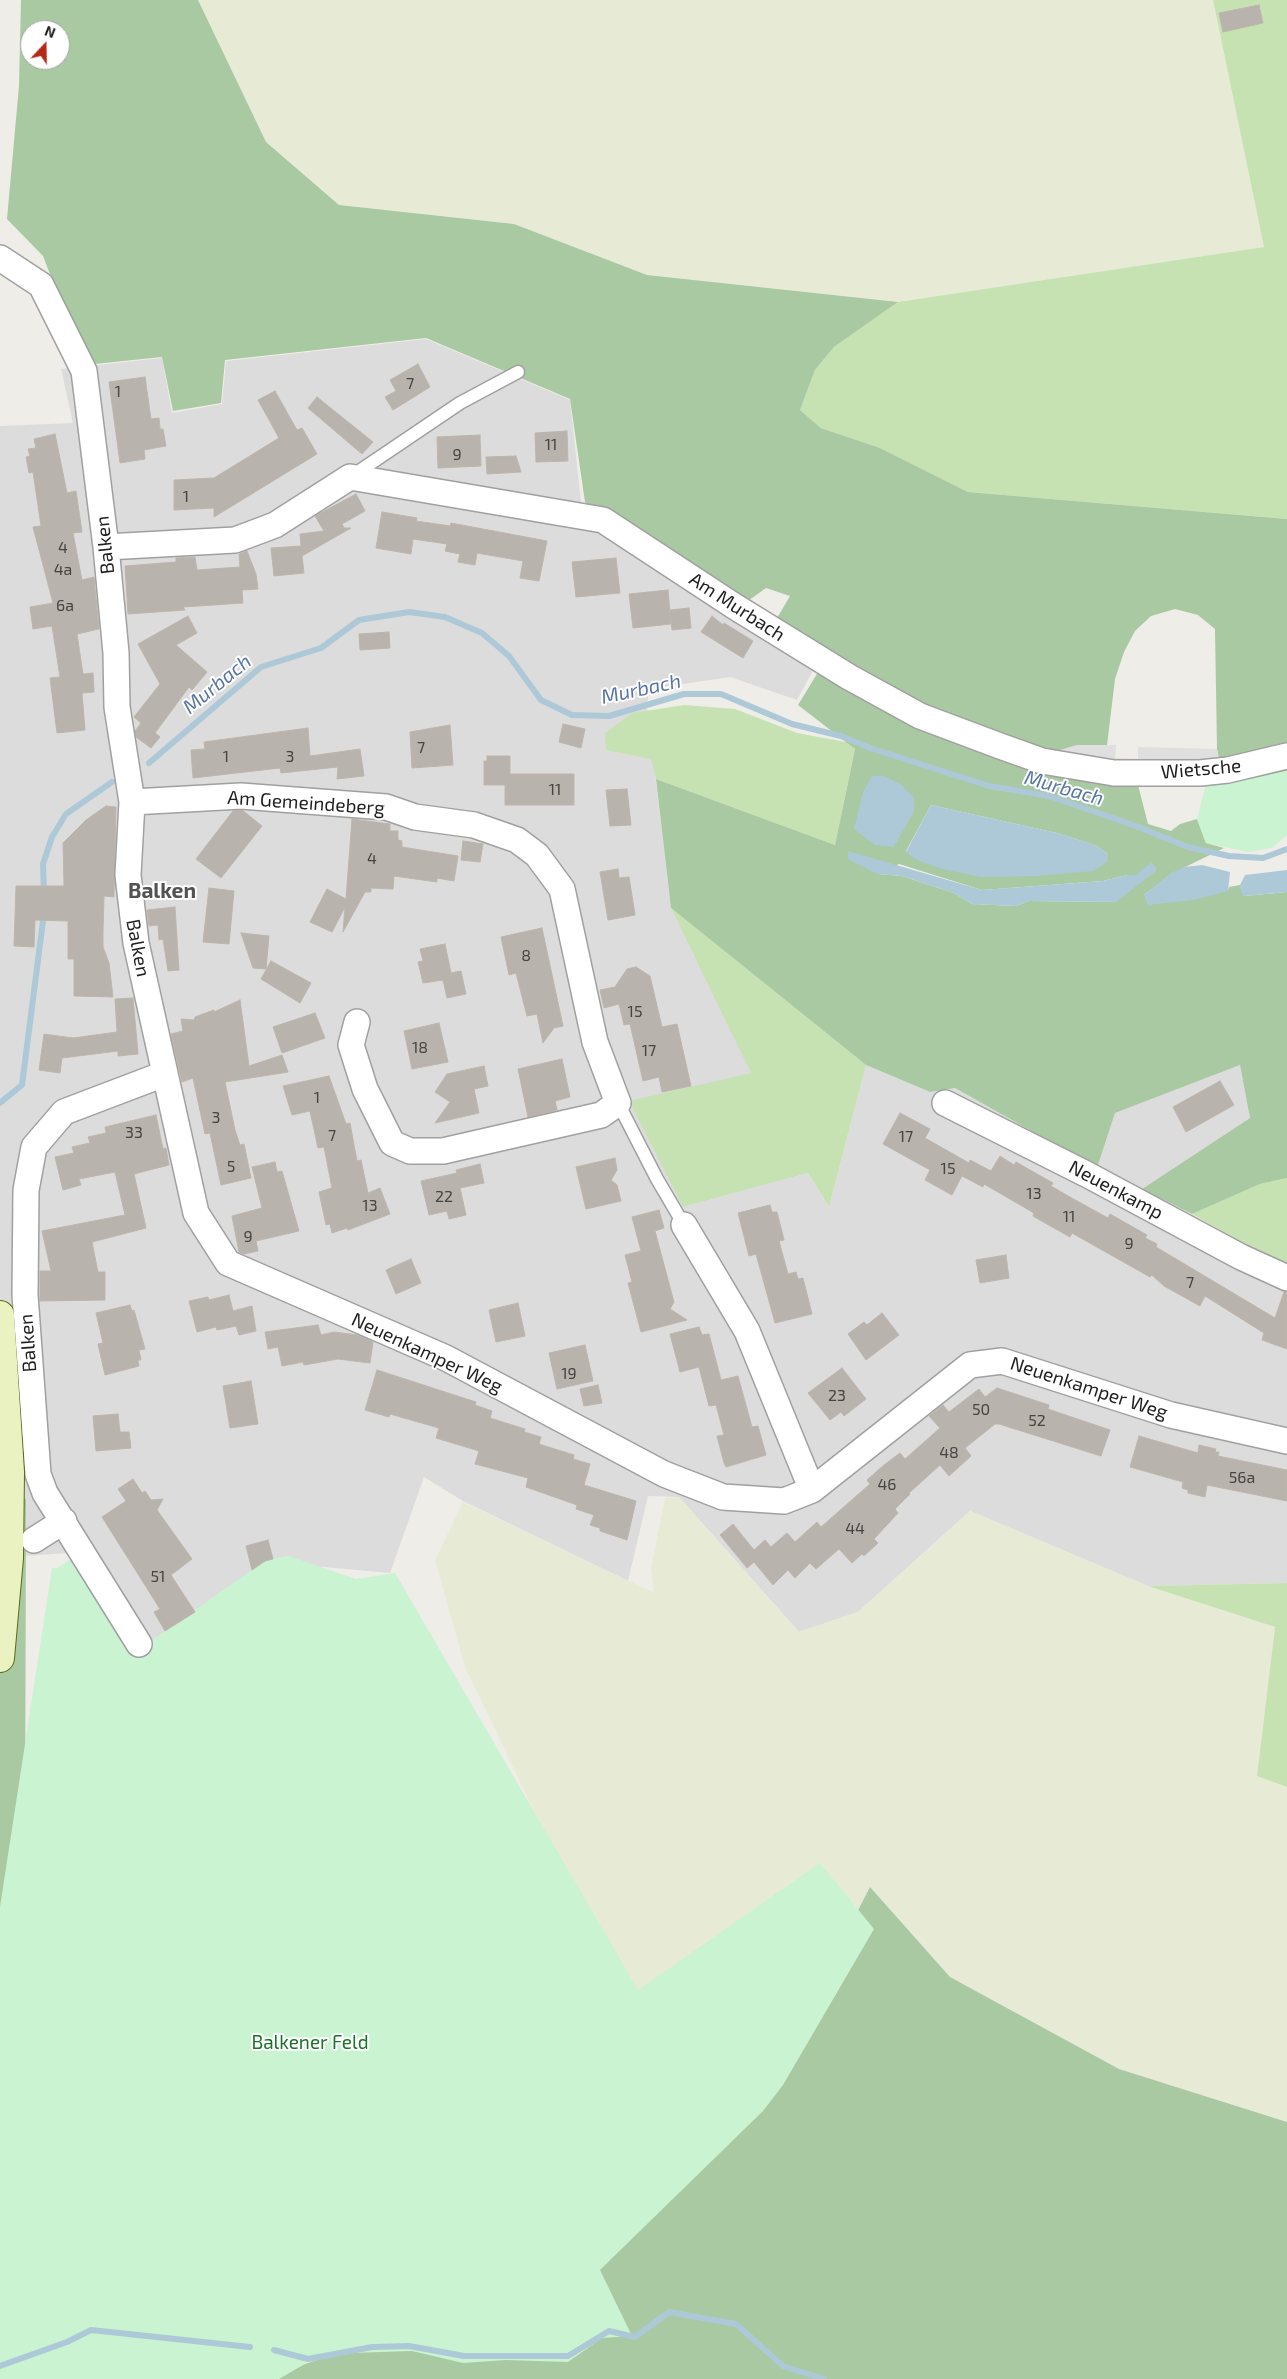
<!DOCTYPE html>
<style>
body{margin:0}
#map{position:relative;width:1287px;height:2379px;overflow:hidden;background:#efede7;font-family:"Exo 2",sans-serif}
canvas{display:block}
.north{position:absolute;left:20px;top:20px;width:50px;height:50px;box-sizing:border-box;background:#fff;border:1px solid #a5a5a5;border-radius:50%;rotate:21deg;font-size:14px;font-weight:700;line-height:20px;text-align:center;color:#1f1f1f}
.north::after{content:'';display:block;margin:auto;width:18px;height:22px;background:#b52919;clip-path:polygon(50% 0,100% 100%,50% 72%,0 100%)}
</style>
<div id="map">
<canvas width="1287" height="2379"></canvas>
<div class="north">N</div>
</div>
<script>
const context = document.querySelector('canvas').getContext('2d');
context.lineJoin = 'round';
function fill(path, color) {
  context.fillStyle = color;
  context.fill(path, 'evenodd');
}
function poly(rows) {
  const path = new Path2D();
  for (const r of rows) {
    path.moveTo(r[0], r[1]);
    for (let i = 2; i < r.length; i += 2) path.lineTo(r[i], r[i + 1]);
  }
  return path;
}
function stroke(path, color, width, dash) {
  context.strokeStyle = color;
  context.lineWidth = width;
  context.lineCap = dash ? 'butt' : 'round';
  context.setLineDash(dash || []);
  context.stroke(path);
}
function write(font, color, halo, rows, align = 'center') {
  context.font = font + ' "Exo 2",sans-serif';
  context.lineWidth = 4;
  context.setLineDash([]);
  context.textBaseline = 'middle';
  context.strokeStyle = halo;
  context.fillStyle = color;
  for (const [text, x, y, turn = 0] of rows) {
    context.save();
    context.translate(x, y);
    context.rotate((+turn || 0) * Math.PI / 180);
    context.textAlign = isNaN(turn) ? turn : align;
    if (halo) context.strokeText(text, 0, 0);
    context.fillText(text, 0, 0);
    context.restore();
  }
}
const residential = poly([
 [426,339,570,400,581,502,623,544,822,654,797,700,730,677,649,689,647,706,671,908,733,1032,751,1073,683,1207,808,1173,829,1207,866,1065,930,1092,955,1088,1097,1168,1115,1113,1240,1065,1250,1118,1142,1189,1272,1259,1287,1264,1287,1583,1148,1586,970,1511,858,1612,799,1632,679,1497,648,1496,628,1581,463,1501,424,1477,390,1573,291,1564,148,1652,69,1553,25,1556,26,1499,0,1499,0,426,73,423,61,369,162,358,172,413,222,404,226,361]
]);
const farmland = poly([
 [198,0,1213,0,1264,247,898,302,647,275,514,224,339,205,266,142],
 [679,1497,799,1632,858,1612,970,1511,1148,1586,1275,1627,1257,1776,1287,1787,1287,2122,1119,2069,950,1977,870,1887,750,2119,642,2036,465,1667,435,1560,463,1502,654,1593,651,1568,665,1498]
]);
const grass = poly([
 [1213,0,1287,0,1287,519,968,492,880,448,821,428,800,410,815,370,834,347,898,302,1264,247],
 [684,705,735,709,797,733,846,742,855,749,835,845,656,779,651,759,606,750,605,733,632,713],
 [671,908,866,1065,829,1207,808,1173,683,1207,629,1101,751,1073],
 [1287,1178,1287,1264,1272,1259,1192,1214,1260,1184],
 [1287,1583,1287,1787,1257,1776,1275,1627,1148,1586]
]);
const forest = poly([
 [21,0,198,0,266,142,339,205,514,224,647,275,898,302,834,347,815,370,800,410,821,428,880,448,968,492,1287,519,1287,746,1220,765,1217,749,1215,629,1198,615,1175,609,1151,616,1135,631,1124,652,1115,679,1107,745,1077,745,1138,785,1148,824,1171,831,1180,824,1197,819,1206,843,1224,848,1171,874,1144,895,1228,891,1229,887,1240,885,1244,896,1287,892,1287,1178,1260,1184,1192,1214,1142,1189,1250,1118,1240,1065,1115,1113,1097,1168,955,1088,930,1092,866,1065,671,908,656,779,835,845,855,749,798,705,828,656,773,625,790,596,766,588,745,603,621,538,585,502,570,399,426,338,225,360,221,403,173,411,162,357,85,365,43,256,7,219,19,86],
 [30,30,60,30,60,60,30,60],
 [931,805,1057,833,1097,846,1108,854,906,851],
 [899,864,982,890,1103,881,1127,875,1136,875,1116,902,1029,901,1016,906,972,904,954,893,902,876,878,874],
 [0,1499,26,1499,25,1847,0,2016],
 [870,1887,950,1977,1119,2069,1287,2122,1287,2379,258,2379,408,2331,751,2119]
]);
const park = poly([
 [1287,765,1287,835,1272,848,1248,852,1206,843,1197,819,1207,780],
 [76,1556,148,1643,266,1560,289,1556,356,1579,395,1573,638,1990,820,1863,874,1929,783,2085,763,2111,600,2270,632,2336,602,2338,568,2362,506,2360,463,2363,412,2351,350,2353,310,2361,279,2379,0,2379,0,1907,52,1568,57,1568]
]);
const parking = poly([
 [1077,745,1116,745,1115,758,1138,759,1138,747,1217,749,1220,765,1206,767,1052,757,1060,750]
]);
const water = poly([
 [872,776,884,776,902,785,914,798,914,811,894,847,875,845,854,829,863,792],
 [931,805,1057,833,1097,846,1108,854,1107,862,1093,871,1036,876,981,877,942,869,917,860,906,852],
 [848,851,982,890,1103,881,1127,875,1136,875,1152,862,1157,870,1116,902,1029,901,1016,906,972,904,954,893,902,876,878,874,848,859],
 [1202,865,1230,872,1228,891,1193,900,1148,905,1144,895,1173,872,1185,867],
 [1287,870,1287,892,1244,896,1241,892,1240,885,1245,875]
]);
const stream = poly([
 [149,763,261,667,321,648,359,620,409,612,445,617,482,633,509,656,541,700,572,715,609,716,684,694,721,694,792,724,841,736,870,748,989,786,1049,796,1136,826,1188,847,1229,856,1263,858,1287,849],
 [44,893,43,864,52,837,66,814,112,782],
 [0,1103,22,1085,44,913],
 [274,2350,308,2359,372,2347,409,2346,464,2356,568,2356,609,2331,635,2337,669,2312,736,2324,783,2366,824,2379],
 [0,2366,67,2342,91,2330,250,2347]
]);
const building = poly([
 [1259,5,1263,23,1223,32,1219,13,1259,5],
 [418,364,430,387,393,410,385,397,396,391,390,380,418,364],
 [145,377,151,419,159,418,160,429,163,429,166,446,144,450,145,459,120,463,109,382,145,377],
 [275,391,297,430,302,428,317,454,214,517,214,508,174,510,174,480,214,478,279,438,258,400,275,391],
 [317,397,373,442,362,454,308,408,317,397],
 [567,431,568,461,536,462,535,433,567,431],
 [55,434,67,493,76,491,82,532,73,533,82,580,94,577,99,629,77,634,83,674,93,673,94,692,82,693,85,730,57,733,50,678,60,677,52,626,33,629,30,607,53,603,33,527,41,526,33,472,29,473,26,457,30,456,28,449,36,448,34,439,55,434],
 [480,435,481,466,438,468,437,437,480,435],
 [516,456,521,472,487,474,486,457,516,456],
 [356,494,365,511,342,524,344,528,351,528,302,556,304,573,274,576,271,548,301,546,300,534,324,531,315,516,356,494],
 [382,512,417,518,416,521,450,526,451,523,547,541,539,581,520,578,523,561,477,553,475,565,458,562,460,554,445,551,447,544,413,539,411,554,376,548,382,512],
 [247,551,256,574,258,589,242,590,243,603,183,607,185,610,128,614,125,566,176,562,176,558,195,557,197,570,240,567,239,554,247,551],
 [616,558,620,593,576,597,572,562,616,558],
 [668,590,671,624,633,628,629,594,668,590],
 [689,608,691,628,672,630,670,610,689,608],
 [188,616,197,633,176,645,207,672,192,690,189,687,155,733,160,737,151,748,136,737,135,731,141,723,134,717,160,684,138,644,188,616],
 [712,616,723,625,724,623,753,641,743,658,701,632,712,616],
 [389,632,390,648,360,650,359,634,389,632],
 [563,724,585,729,581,748,559,742,563,724],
 [450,725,453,765,412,768,410,732,450,725],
 [308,728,310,756,360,749,364,776,337,779,338,767,281,773,280,768,193,778,191,750,205,749,204,742,308,728],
 [487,756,510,756,510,774,574,774,574,805,505,805,505,785,484,785,484,761,487,761,487,756],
 [627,789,631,825,610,826,606,790,627,789],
 [106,806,116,807,114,897,104,896,103,931,103,947,109,963,113,997,74,996,74,959,68,959,68,921,35,920,34,947,14,946,16,886,64,886,63,843,86,820,106,806],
 [242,810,262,826,221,878,196,859,233,811,242,810],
 [352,819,390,824,390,831,398,831,398,840,402,841,402,847,458,856,454,881,437,878,437,882,394,876,393,889,371,888,371,892,365,892,343,932,345,907,332,932,310,922,327,889,346,899,352,819],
 [463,841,483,844,480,862,461,860,463,841],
 [618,869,619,878,629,877,635,915,608,920,600,872,618,869],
 [209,888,234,891,229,944,203,942,209,888],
 [175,907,179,970,168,971,163,939,159,940,158,925,149,926,147,910,175,907],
 [542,928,563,1026,554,1028,543,1043,537,1014,527,1016,516,973,509,975,501,937,542,928],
 [241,933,269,936,266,969,253,968,241,933],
 [445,944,451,973,461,971,466,994,447,998,443,980,423,983,418,962,423,961,420,949,445,944],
 [271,961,311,983,300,1003,261,979,271,961],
 [636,967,650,976,662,1027,677,1024,691,1086,662,1092,659,1077,643,1081,630,1024,624,1025,619,1004,604,1008,600,990,615,987,627,969,636,967],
 [133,998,138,1054,118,1056,118,1051,62,1058,60,1073,39,1070,44,1034,73,1038,117,1032,115,999,133,998],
 [240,1000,249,1066,282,1055,288,1072,225,1082,235,1130,240,1145,244,1144,251,1178,221,1185,210,1133,205,1134,193,1078,182,1082,171,1034,183,1031,181,1019,194,1020,195,1017,214,1010,214,1012,240,1000],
 [315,1013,325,1038,282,1053,273,1027,315,1013],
 [439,1023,448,1062,412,1069,404,1031,439,1023],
 [562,1059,570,1097,555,1101,557,1110,528,1117,518,1069,562,1059],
 [484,1066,488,1086,474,1089,479,1113,435,1123,450,1102,435,1092,447,1074,484,1066],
 [329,1076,346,1124,350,1123,357,1161,361,1160,368,1193,380,1188,390,1214,348,1230,347,1228,332,1233,330,1224,326,1225,319,1192,332,1188,324,1147,318,1148,310,1111,292,1115,283,1086,329,1076],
 [1220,1081,1234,1105,1186,1132,1173,1107,1220,1081],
 [900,1113,930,1129,925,1138,969,1163,970,1160,991,1171,1000,1156,1014,1165,1016,1162,1053,1183,1051,1186,1068,1196,1108,1218,1110,1214,1147,1235,1145,1238,1157,1244,1156,1247,1275,1318,1284,1292,1287,1292,1287,1349,1262,1340,1264,1333,1205,1296,1200,1306,1164,1286,1152,1275,1150,1277,1072,1233,1070,1237,1038,1219,1033,1216,1034,1213,984,1184,983,1187,962,1176,967,1166,952,1195,925,1180,930,1170,883,1144,900,1113],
 [156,1115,163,1149,166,1148,169,1165,134,1174,146,1228,92,1242,98,1272,105,1272,105,1300,40,1301,40,1271,51,1271,42,1231,125,1215,115,1172,79,1179,81,1185,63,1190,55,1157,74,1153,72,1147,90,1143,88,1137,106,1133,105,1127,156,1115],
 [615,1158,617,1170,611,1180,617,1185,621,1201,586,1209,576,1167,615,1158],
 [275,1162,277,1172,282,1171,299,1231,256,1241,258,1251,244,1254,239,1252,232,1216,262,1208,252,1167,275,1162],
 [480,1164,484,1183,460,1188,466,1215,449,1219,447,1211,429,1215,421,1181,457,1173,456,1170,480,1164],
 [770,1205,772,1212,777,1212,784,1240,779,1241,788,1274,796,1272,798,1279,803,1278,812,1314,775,1323,756,1254,749,1256,738,1213,770,1205],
 [659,1210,664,1228,655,1231,674,1302,670,1309,687,1320,641,1332,628,1283,632,1282,625,1255,641,1251,632,1217,659,1210],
 [1006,1255,1009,1278,980,1283,976,1260,1006,1255],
 [411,1259,421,1283,396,1294,386,1270,411,1259],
 [229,1295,233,1311,252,1306,256,1331,239,1335,236,1326,217,1330,216,1327,197,1332,189,1301,208,1297,209,1300,229,1295],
 [518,1303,525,1336,496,1342,489,1310,518,1303],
 [130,1305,132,1311,134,1310,145,1349,139,1350,141,1360,138,1360,139,1366,105,1375,98,1344,103,1343,96,1313,130,1305],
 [882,1313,899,1335,866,1360,848,1334,864,1322,867,1325,882,1313],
 [318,1325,321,1335,334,1332,358,1335,373,1342,370,1363,338,1359,304,1365,303,1362,282,1366,278,1347,268,1349,265,1332,318,1325],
 [699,1327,702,1335,709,1334,721,1380,738,1376,752,1427,758,1426,766,1455,726,1467,724,1463,717,1436,724,1435,716,1405,709,1406,699,1367,680,1372,670,1334,699,1327],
 [585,1345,593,1381,557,1389,549,1353,585,1345],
 [842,1368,866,1399,844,1416,841,1412,830,1420,808,1393,842,1368],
 [377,1370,476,1402,475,1405,492,1411,490,1418,525,1429,524,1432,541,1437,539,1444,574,1455,573,1459,590,1464,584,1485,636,1501,627,1540,600,1531,600,1528,590,1525,594,1515,576,1509,577,1505,526,1487,528,1478,475,1464,479,1451,436,1438,439,1428,390,1414,389,1417,365,1410,377,1370],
 [251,1381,258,1424,230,1428,223,1386,251,1381],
 [598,1385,602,1403,584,1406,580,1389,598,1385],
 [997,1388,1049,1405,1048,1409,1110,1430,1101,1456,999,1424,995,1424,965,1448,971,1456,949,1476,940,1465,909,1493,910,1494,895,1509,898,1513,874,1539,878,1543,864,1556,862,1554,852,1563,839,1549,816,1569,810,1563,795,1578,788,1570,773,1585,754,1562,747,1568,720,1535,733,1524,754,1550,765,1540,771,1547,787,1533,795,1542,817,1522,821,1527,870,1484,867,1480,884,1465,900,1453,905,1459,940,1428,929,1416,943,1405,949,1412,979,1389,985,1397,997,1388],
 [118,1414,120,1432,129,1432,131,1448,96,1451,93,1416,118,1414],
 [1139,1436,1198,1453,1199,1445,1216,1449,1215,1452,1219,1452,1218,1456,1287,1470,1287,1501,1207,1485,1205,1497,1188,1493,1188,1490,1182,1488,1183,1482,1130,1467,1139,1436],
 [133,1479,142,1493,145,1491,151,1500,163,1499,157,1510,192,1559,171,1575,195,1612,165,1631,154,1612,160,1609,102,1517,126,1501,118,1489,133,1479],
 [268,1540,273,1559,265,1561,252,1570,246,1546,268,1540]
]);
const service = poly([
 [352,476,460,403,518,372],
 [618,1103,657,1179,684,1225]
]);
const minor = poly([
 [0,258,41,285,84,371,106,547,116,653,117,707,132,802,128,875,136,943,196,1213,228,1263,446,1358,664,1474,723,1497,784,1501,812,1490,970,1365,1002,1361,1171,1415,1287,1441],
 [106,547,235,540,275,525,350,477,603,520,734,606,849,677,920,716,1000,746,1042,761,1114,773,1200,773,1228,770,1287,756],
 [132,802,241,796,386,807,415,817,474,825,517,840,537,855,562,889,595,1042,618,1103,601,1115,443,1151,410,1151,392,1143,365,1089,351,1045,357,1022],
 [945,1103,1088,1175,1241,1257,1287,1278],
 [684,1225,747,1331,812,1490],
 [34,1540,64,1521],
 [139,1644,45,1493,38,1474,25,1295,26,1190,34,1147,64,1112,164,1074]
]);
const secondary = poly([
 [0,1315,10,1472,9,1558,0,1658]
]);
const numberNames = [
 ["7",410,384],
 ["1",118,392],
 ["11",551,445],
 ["9",457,455],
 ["1",186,497],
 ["4",63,548],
 ["4a",63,570],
 ["6a",65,606],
 ["7",421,748],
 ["1",226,757],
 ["3",290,757],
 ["11",555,790],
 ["4",372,859],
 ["8",526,956],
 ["15",635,1012],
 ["18",420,1048],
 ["17",649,1051],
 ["1",317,1098],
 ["3",216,1118],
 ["33",134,1133],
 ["7",332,1136],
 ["17",906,1137],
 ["5",231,1167],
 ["15",948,1169],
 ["13",1034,1194],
 ["22",444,1197],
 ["13",370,1206],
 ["11",1069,1217],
 ["9",248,1237],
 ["9",1129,1244],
 ["7",1190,1283],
 ["19",569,1374],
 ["23",837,1396],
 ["50",981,1410],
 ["52",1037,1421],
 ["48",949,1453],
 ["56a",1242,1478],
 ["46",887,1485],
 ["44",855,1529],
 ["51",158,1577]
];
const streetNames = [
 ["Balken",105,545,-96],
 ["Am Murbach",737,607,33],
 ["Wietsche",1201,769,-5],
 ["Am Gemeindeberg",306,803,4],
 ["Balken",138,948,79],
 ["Neuenkamp",1116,1190,28],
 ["Balken",28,1343,-94],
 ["Neuenkamper Weg",427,1353,25],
 ["Neuenkamper Weg",1089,1388,18]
];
const parkNames = [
 ["Balkener Feld",310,2043]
];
const waterNames = [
 ["Murbach",217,684,-39],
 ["Murbach",641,689,-12],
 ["Murbach",1064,788,16]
];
const quarterNames = [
 ["Balken",162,891]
];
fill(residential, '#dddcdc');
fill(farmland, '#e7ebd5');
fill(grass, '#c6e2b3');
fill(forest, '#a8c9a1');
fill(park, '#caf3d1');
fill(parking, '#dfdfdf');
fill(water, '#adc9d7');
stroke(stream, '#adc9d7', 6);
fill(building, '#b8b3ad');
stroke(building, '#bfb6ab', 1);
stroke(service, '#a0a0a0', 15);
stroke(minor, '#a0a0a0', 28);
stroke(secondary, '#576a13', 30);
stroke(service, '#fff', 12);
stroke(minor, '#fff', 25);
stroke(secondary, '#eaf2c2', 28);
write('16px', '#454442', null, numberNames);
write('19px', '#1f1f1f', '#fff', streetNames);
write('19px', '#1a712a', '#fff', parkNames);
write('italic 20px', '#5775a3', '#fff', waterNames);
write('bold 21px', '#525252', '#fff', quarterNames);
</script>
